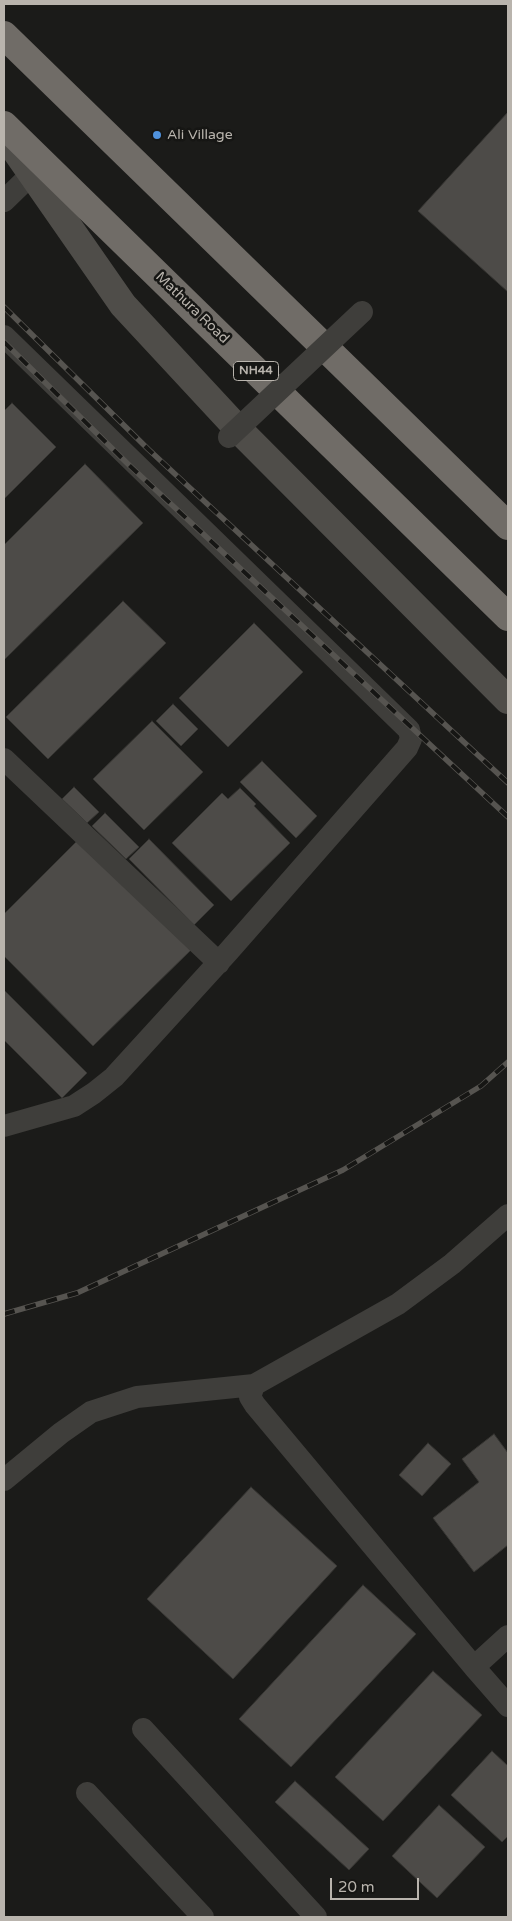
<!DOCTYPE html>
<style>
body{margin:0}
#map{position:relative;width:512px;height:1921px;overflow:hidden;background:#1b1b19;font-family:"Varela Round",sans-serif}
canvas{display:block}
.frame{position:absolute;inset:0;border:5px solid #b9b4ad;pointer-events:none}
.scale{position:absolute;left:330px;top:1878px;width:89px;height:22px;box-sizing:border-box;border:2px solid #b9b4ad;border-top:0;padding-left:6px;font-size:15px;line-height:18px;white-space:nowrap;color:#b9b4ad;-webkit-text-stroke:4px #161614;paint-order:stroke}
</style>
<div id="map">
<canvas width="512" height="1921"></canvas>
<div class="frame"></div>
<div class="scale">20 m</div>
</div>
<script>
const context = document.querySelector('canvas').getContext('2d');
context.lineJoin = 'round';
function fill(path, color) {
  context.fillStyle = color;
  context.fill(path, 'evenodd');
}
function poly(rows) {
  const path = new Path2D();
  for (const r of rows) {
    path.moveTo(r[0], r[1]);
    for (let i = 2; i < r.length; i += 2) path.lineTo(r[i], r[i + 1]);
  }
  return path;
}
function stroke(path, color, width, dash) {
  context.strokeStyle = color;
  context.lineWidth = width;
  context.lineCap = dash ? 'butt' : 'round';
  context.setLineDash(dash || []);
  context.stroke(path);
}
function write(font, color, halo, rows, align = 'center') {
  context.font = font + ' "Varela Round",sans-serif';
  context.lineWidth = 5;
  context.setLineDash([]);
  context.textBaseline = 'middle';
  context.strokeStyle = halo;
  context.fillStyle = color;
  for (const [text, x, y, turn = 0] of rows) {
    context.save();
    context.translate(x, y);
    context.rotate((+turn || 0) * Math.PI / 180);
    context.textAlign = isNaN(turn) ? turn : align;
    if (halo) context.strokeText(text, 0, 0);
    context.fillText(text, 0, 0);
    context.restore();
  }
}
const building = poly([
 [508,112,508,292,418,211,508,112],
 [12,403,56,447,4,499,4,411,12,403],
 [85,464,143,523,4,660,4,545,85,464],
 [123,601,166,643,48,759,6,717,123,601],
 [254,623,303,672,228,747,179,698,254,623],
 [173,704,198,729,181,746,156,721,173,704],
 [152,721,203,772,144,830,93,779,152,721],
 [262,761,317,816,296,838,240,782,262,761],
 [74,787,99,812,87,823,62,799,74,787],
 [240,788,256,804,254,806,290,843,231,901,172,843,222,793,228,799,240,788],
 [105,813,139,847,126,859,92,826,105,813],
 [80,838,191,950,93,1046,4,956,4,914,80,838],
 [149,839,214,905,194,925,129,859,149,839],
 [4,990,87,1073,62,1098,4,1040,4,990],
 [494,1434,508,1453,508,1545,474,1572,433,1518,479,1482,462,1459,494,1434],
 [428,1443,451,1464,422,1496,399,1475,428,1443],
 [251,1487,337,1566,233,1679,147,1599,251,1487],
 [363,1585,416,1634,291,1767,239,1719,363,1585],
 [433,1671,482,1715,383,1821,335,1777,433,1671],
 [492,1751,508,1766,508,1836,502,1842,451,1795,492,1751],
 [295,1781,369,1849,349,1870,275,1802,295,1781],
 [439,1805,485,1847,437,1898,392,1856,439,1805]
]);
const street = poly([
 [4,201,43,163],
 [4,336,409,730,411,739,407,748,228,952,114,1077,94,1093,74,1106,4,1126],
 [4,759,219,963],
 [4,1480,61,1433,91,1412,137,1397,254,1385],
 [508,1636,474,1667,508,1706],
 [474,1667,255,1405,250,1397,254,1385,398,1304,452,1264,508,1215],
 [143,1729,316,1917],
 [87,1793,203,1917]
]);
const secondary = poly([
 [4,134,123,305,239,430,508,700]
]);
const highway = poly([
 [4,35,508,526],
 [4,125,508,617]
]);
const rail = poly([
 [4,307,148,449,508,783],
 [4,342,130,466,508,817],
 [4,1314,77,1293,343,1170,481,1086,508,1062]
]);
const streetBridge = poly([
 [229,437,362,312]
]);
const markers = [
 [157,135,5,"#5092dc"]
];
const shields = [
 [256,371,45]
];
const shieldNames = [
 ["NH44",256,371]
];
const poiNames = [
 ["Ali Village",167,135]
];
const streetNames = [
 ["Mathura Road",192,308,44]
];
fill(building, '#4d4b48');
stroke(building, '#373633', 1);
stroke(street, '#3f3e3b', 22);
stroke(secondary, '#4f4d49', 28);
stroke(highway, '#706c67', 28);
stroke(rail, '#565450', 5.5);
stroke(rail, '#161614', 4, [11]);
stroke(streetBridge, '#3f3e3b', 22);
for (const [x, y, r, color] of markers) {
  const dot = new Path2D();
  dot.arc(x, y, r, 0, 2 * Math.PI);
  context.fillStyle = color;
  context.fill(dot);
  stroke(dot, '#161614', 2);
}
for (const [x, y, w] of shields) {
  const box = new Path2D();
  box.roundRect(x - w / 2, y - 9.5, w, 19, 4);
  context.fillStyle = '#161614';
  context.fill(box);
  stroke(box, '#b9b4ad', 1);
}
write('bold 12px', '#b9b4ad', null, shieldNames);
write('14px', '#b9b4ad', '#161614', poiNames, 'left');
write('14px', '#b9b4ad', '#161614', streetNames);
</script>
